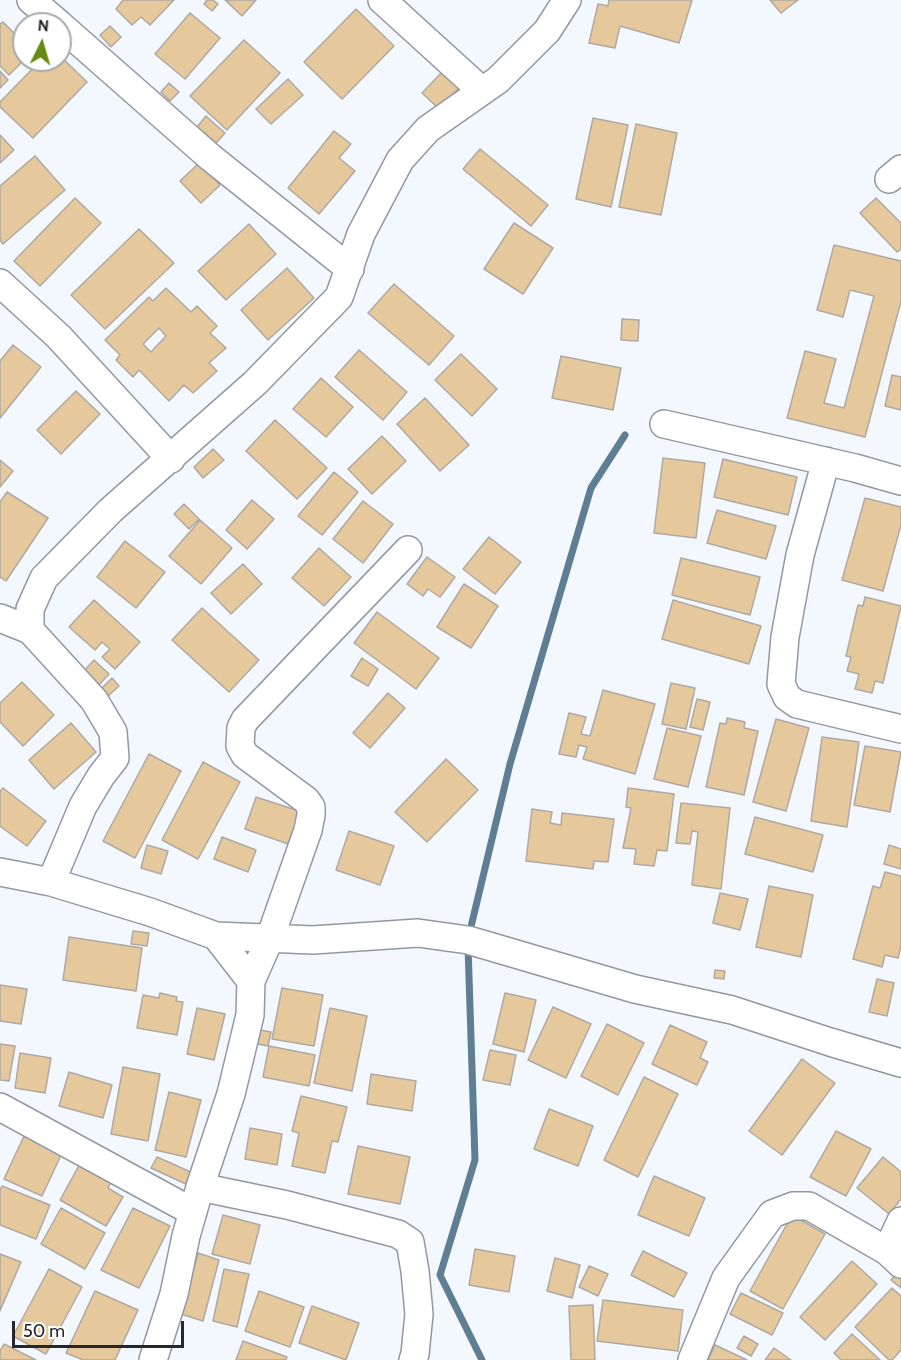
<!DOCTYPE html>
<style>
body{margin:0}
#map{position:relative;width:901px;height:1360px;overflow:hidden;background:#f3f7fe;font-family:Cabin,sans-serif}
canvas{display:block}
.north{position:absolute;left:12px;top:12px;width:60px;height:60px;box-sizing:border-box;background:#fff;border:2px solid #a8a9aa;border-radius:50%;rotate:5deg;font-size:16px;font-weight:700;line-height:24px;text-align:center;color:#25272a}
.north::after{content:'';display:block;margin:auto;width:21px;height:27px;background:#668b13;clip-path:polygon(50% 0,100% 100%,50% 72%,0 100%)}
.scale{position:absolute;left:12px;top:1321px;width:172px;height:27px;box-sizing:border-box;border:3px solid #25272a;border-top:0;padding-left:8px;font-size:18px;line-height:21px;white-space:nowrap;color:#25272a;-webkit-text-stroke:4px #fff;paint-order:stroke}
</style>
<div id="map">
<canvas width="901" height="1360"></canvas>
<div class="north">N</div>
<div class="scale">50 m</div>
</div>
<script>
const context = document.querySelector('canvas').getContext('2d');
context.lineJoin = 'round';
function poly(rows) {
  const path = new Path2D();
  for (const r of rows) {
    path.moveTo(r[0], r[1]);
    for (let i = 2; i < r.length; i += 2) path.lineTo(r[i], r[i + 1]);
  }
  return path;
}
function stroke(path, color, width, dash) {
  context.strokeStyle = color;
  context.lineWidth = width;
  context.lineCap = dash ? 'butt' : 'round';
  context.setLineDash(dash || []);
  context.stroke(path);
}
function fill(path, color) {
  context.fillStyle = color;
  context.fill(path, 'evenodd');
}
const stream = poly([
 [469,935,510,764,591,488,625,435],
 [468,946,475,1160,440,1275,482,1360]
]);
const building = poly([
 [123,0,174,0,150,25,141,17,132,25,116,9,123,0],
 [207,0,213,0,218,4,212,11,204,4,207,0],
 [225,0,256,0,242,16,225,0],
 [609,0,692,0,679,43,620,26,615,48,589,43,598,4,608,6,609,0],
 [770,0,798,0,781,13,770,0],
 [356,9,394,46,342,99,304,62,356,9],
 [190,13,220,38,185,79,155,54,190,13],
 [3,22,22,41,24,40,24,60,9,75,0,66,0,24,3,22],
 [110,26,121,37,111,47,100,35,110,26],
 [244,40,280,73,227,130,190,96,244,40],
 [60,56,87,82,33,138,0,107,0,102,41,60,60,60,60,56],
 [0,71,8,80,0,88,0,71],
 [443,71,460,87,439,109,422,93,443,71],
 [288,79,303,95,271,124,256,109,288,79],
 [169,83,179,92,170,101,161,92,169,83],
 [206,116,225,133,216,143,197,127,206,116],
 [593,118,628,125,611,207,576,199,593,118],
 [636,124,677,133,661,215,619,207,636,124],
 [334,131,351,144,339,158,355,171,319,214,288,188,334,131],
 [0,135,14,150,0,163,0,135],
 [480,149,548,205,531,226,463,169,480,149],
 [35,156,65,190,3,244,0,240,0,186,35,156],
 [199,163,220,185,201,203,180,181,199,163],
 [75,198,101,223,40,286,14,261,75,198],
 [876,198,901,223,901,249,897,252,860,213,876,198],
 [514,223,553,248,523,294,484,269,514,223],
 [249,224,276,254,226,300,198,271,249,224],
 [139,229,174,263,105,329,71,295,139,229],
 [834,245,901,261,901,301,865,437,787,418,805,351,836,359,824,403,844,408,874,296,850,290,843,317,817,310,834,245],
 [287,268,314,298,268,340,241,310,287,268],
 [394,284,454,336,429,365,368,313,394,284],
 [166,288,191,312,197,306,217,326,210,333,226,348,209,363,217,371,193,393,184,385,169,401,139,370,133,377,116,360,120,355,105,340,149,297,153,301,166,288],
 [159,328,166,336,151,352,143,344,159,328],
 [622,319,639,320,638,341,621,340,622,319],
 [13,345,41,367,0,418,0,361,13,345],
 [359,350,407,392,383,420,335,377,359,350],
 [461,354,497,389,472,416,435,380,461,354],
 [561,356,621,368,613,410,552,398,561,356],
 [892,375,901,377,901,410,885,406,892,375],
 [321,378,353,407,326,437,293,409,321,378],
 [76,391,100,414,61,454,37,430,76,391],
 [425,398,469,445,440,471,397,424,425,398],
 [275,420,327,468,297,499,246,451,275,420],
 [382,436,406,461,372,494,348,469,382,436],
 [213,449,224,460,203,478,194,467,213,449],
 [663,458,705,463,696,538,654,533,663,458],
 [723,459,797,477,788,515,714,497,723,459],
 [0,460,13,471,0,487,0,460],
 [334,472,358,492,322,535,298,516,334,472],
 [7,492,48,518,6,581,0,577,0,502,7,492],
 [865,498,901,507,901,525,883,591,842,580,865,498],
 [252,500,274,519,247,549,226,530,252,500],
 [363,501,393,524,363,563,333,539,363,501],
 [184,504,199,519,189,529,174,514,184,504],
 [717,510,776,526,766,559,707,543,717,510],
 [200,520,232,548,201,584,169,556,200,520],
 [489,537,521,562,495,594,463,569,489,537],
 [125,541,165,572,136,608,97,577,125,541],
 [319,548,351,577,324,606,292,578,319,548],
 [427,557,455,577,440,597,428,589,423,596,407,584,427,557],
 [681,558,760,577,750,615,672,595,681,558],
 [243,564,262,584,231,614,211,593,243,564],
 [464,584,498,606,471,648,437,627,464,584],
 [865,597,901,606,883,683,875,681,872,693,855,689,859,674,847,671,851,657,846,656,858,605,863,606,865,597],
 [94,600,140,642,115,669,102,657,110,649,102,642,95,650,69,627,94,600],
 [673,600,761,626,749,664,662,639,673,600],
 [202,608,259,660,229,692,172,640,202,608],
 [377,612,439,658,416,689,354,643,377,612],
 [362,658,378,669,368,686,351,676,362,658],
 [94,660,109,674,98,686,83,672,94,660],
 [112,678,119,686,108,696,101,689,112,678],
 [22,682,54,715,23,746,0,722,0,703,22,682],
 [671,683,695,688,686,729,662,724,671,683],
 [603,690,655,704,635,774,583,759,587,747,579,745,576,757,559,754,569,713,586,717,581,734,590,736,603,690],
 [388,693,405,708,370,748,353,733,388,693],
 [697,699,710,702,703,730,690,727,697,699],
 [727,718,745,722,744,728,758,731,744,795,706,787,720,723,726,724,727,718],
 [776,719,809,728,786,811,753,802,776,719],
 [71,723,96,752,54,789,29,760,71,723],
 [667,728,701,736,688,787,654,779,667,728],
 [822,737,859,742,847,827,811,821,822,737],
 [865,746,901,752,890,812,854,805,865,746],
 [149,754,181,771,135,858,103,841,149,754],
 [446,759,478,790,427,842,395,812,446,759],
 [203,762,240,782,198,859,162,840,203,762],
 [3,788,46,821,27,846,0,826,0,791,3,788],
 [628,788,674,794,667,851,657,850,654,866,634,864,636,849,623,848,631,808,626,807,628,788],
 [256,797,305,813,294,846,245,829,256,797],
 [681,803,730,808,721,889,692,885,698,832,692,831,690,844,676,843,681,803],
 [532,809,552,812,550,823,561,825,562,813,614,819,608,862,594,861,593,869,526,861,532,809],
 [755,817,823,835,813,872,745,854,755,817],
 [349,831,394,846,380,885,336,870,349,831],
 [222,837,256,850,248,872,214,859,222,837],
 [147,845,168,851,161,874,141,868,147,845],
 [889,845,901,849,901,869,884,864,889,845],
 [885,872,901,876,901,946,898,958,885,955,882,967,853,959,873,886,880,888,885,872],
 [769,886,813,895,801,957,756,947,769,886],
 [720,893,748,899,740,930,713,923,720,893],
 [133,931,149,933,147,946,131,944,133,931],
 [69,937,142,948,136,991,63,980,69,937],
 [715,970,725,971,724,979,714,978,715,970],
 [877,979,894,983,887,1016,869,1012,877,979],
 [0,985,27,989,21,1024,0,1021,0,985],
 [282,988,323,995,314,1046,272,1039,282,988],
 [160,993,177,997,176,1001,183,1002,177,1035,137,1028,143,995,159,998,160,993],
 [505,993,536,1000,524,1052,493,1044,505,993],
 [553,1007,591,1024,566,1078,528,1060,553,1007],
 [197,1008,225,1014,214,1060,187,1054,197,1008],
 [330,1008,367,1016,352,1091,314,1083,330,1008],
 [607,1024,644,1043,618,1095,581,1076,607,1024],
 [670,1025,707,1042,700,1058,708,1062,697,1085,652,1064,670,1025],
 [255,1029,271,1032,268,1046,252,1043,255,1029],
 [0,1044,15,1046,9,1081,0,1080,0,1044],
 [269,1046,315,1055,309,1086,263,1077,269,1046],
 [490,1050,516,1055,510,1085,483,1080,490,1050],
 [20,1053,51,1058,45,1093,15,1088,20,1053],
 [802,1059,835,1083,782,1155,749,1131,802,1059],
 [123,1067,160,1074,148,1141,111,1134,123,1067],
 [69,1072,112,1085,103,1118,59,1106,69,1072],
 [371,1074,416,1081,412,1111,367,1104,371,1074],
 [644,1077,678,1094,638,1177,604,1160,644,1077],
 [169,1092,201,1100,186,1157,155,1150,169,1092],
 [301,1096,347,1107,338,1142,332,1141,325,1173,292,1166,299,1133,292,1131,301,1096],
 [549,1109,593,1126,578,1166,534,1149,549,1109],
 [250,1128,282,1134,277,1165,245,1159,250,1128],
 [836,1131,871,1149,846,1196,810,1177,836,1131],
 [24,1136,62,1153,42,1196,4,1179,24,1136],
 [358,1146,410,1157,400,1204,348,1194,358,1146],
 [157,1157,193,1173,188,1185,151,1168,157,1157],
 [883,1157,901,1172,901,1199,889,1214,857,1188,883,1157],
 [82,1160,113,1178,108,1188,123,1197,106,1226,60,1200,82,1160],
 [654,1176,705,1198,689,1236,638,1215,654,1176],
 [2,1186,50,1205,36,1239,0,1225,0,1190,2,1186],
 [61,1208,105,1233,85,1269,41,1244,61,1208],
 [133,1208,170,1226,139,1288,101,1270,133,1208],
 [223,1215,260,1225,250,1264,212,1254,223,1215],
 [792,1215,825,1234,783,1309,750,1291,792,1215],
 [475,1249,515,1256,509,1292,469,1285,475,1249],
 [643,1251,687,1273,674,1297,631,1275,643,1251],
 [198,1253,219,1260,203,1321,181,1314,198,1253],
 [0,1254,21,1262,0,1311,0,1254],
 [555,1258,580,1265,572,1298,547,1291,555,1258],
 [852,1261,877,1284,825,1340,800,1317,852,1261],
 [589,1266,608,1274,598,1296,579,1287,589,1266],
 [49,1269,82,1287,46,1354,13,1336,49,1269],
 [224,1269,249,1274,237,1327,213,1321,224,1269],
 [899,1270,901,1272,901,1288,891,1280,899,1270],
 [892,1288,901,1296,901,1350,892,1360,889,1360,855,1327,892,1288],
 [95,1291,138,1310,115,1360,83,1360,66,1353,95,1291],
 [259,1291,304,1307,290,1347,245,1331,259,1291],
 [741,1293,783,1313,772,1335,730,1314,741,1293],
 [603,1300,683,1310,678,1351,597,1341,603,1300],
 [593,1305,595,1360,571,1360,569,1306,593,1305],
 [312,1306,359,1323,346,1360,299,1343,312,1306],
 [852,1334,880,1360,841,1360,834,1353,852,1334],
 [744,1336,758,1344,751,1356,737,1348,744,1336],
 [243,1341,287,1357,286,1360,236,1360,243,1341],
 [4,1344,36,1360,0,1360,0,1351,4,1344],
 [715,1345,747,1360,708,1360,715,1345],
 [774,1348,791,1360,765,1360,774,1348]
]);
const street = poly([
 [31,0,59,24],
 [382,0,482,91],
 [60,25,210,157,350,269],
 [889,179,901,169],
 [0,283,59,337,171,459],
 [664,424,855,468,901,481],
 [826,461,800,555,785,637,781,684,787,697,797,704,901,729],
 [0,618,30,630],
 [0,872,51,882,150,912,216,936,313,940,418,933,468,940,635,989,732,1010,830,1042,901,1063],
 [51,882,83,806,101,776,115,758,113,732,94,700,30,630,30,609,44,578,111,510,255,383,339,297,361,234,400,160,428,129,498,80,547,31,567,0],
 [216,936,251,981],
 [0,1107,193,1212],
 [200,1187,287,1205,398,1234,410,1242,415,1271,419,1314,415,1354,413,1360],
 [887,1251,901,1221],
 [153,1360,174,1294,186,1236,200,1187,231,1094,250,1015,251,981,270,938,308,830,311,815,311,807,306,800,245,755,240,746,241,728,245,720,408,550],
 [692,1360,726,1278,772,1214,793,1206,809,1206,887,1251,901,1264]
]);
stroke(stream, '#5e7e94', 7);
fill(building, '#e6c89d');
stroke(building, '#afa9a1', 1.5);
stroke(street, '#9398a0', 30);
stroke(street, '#fff', 27);
</script>
